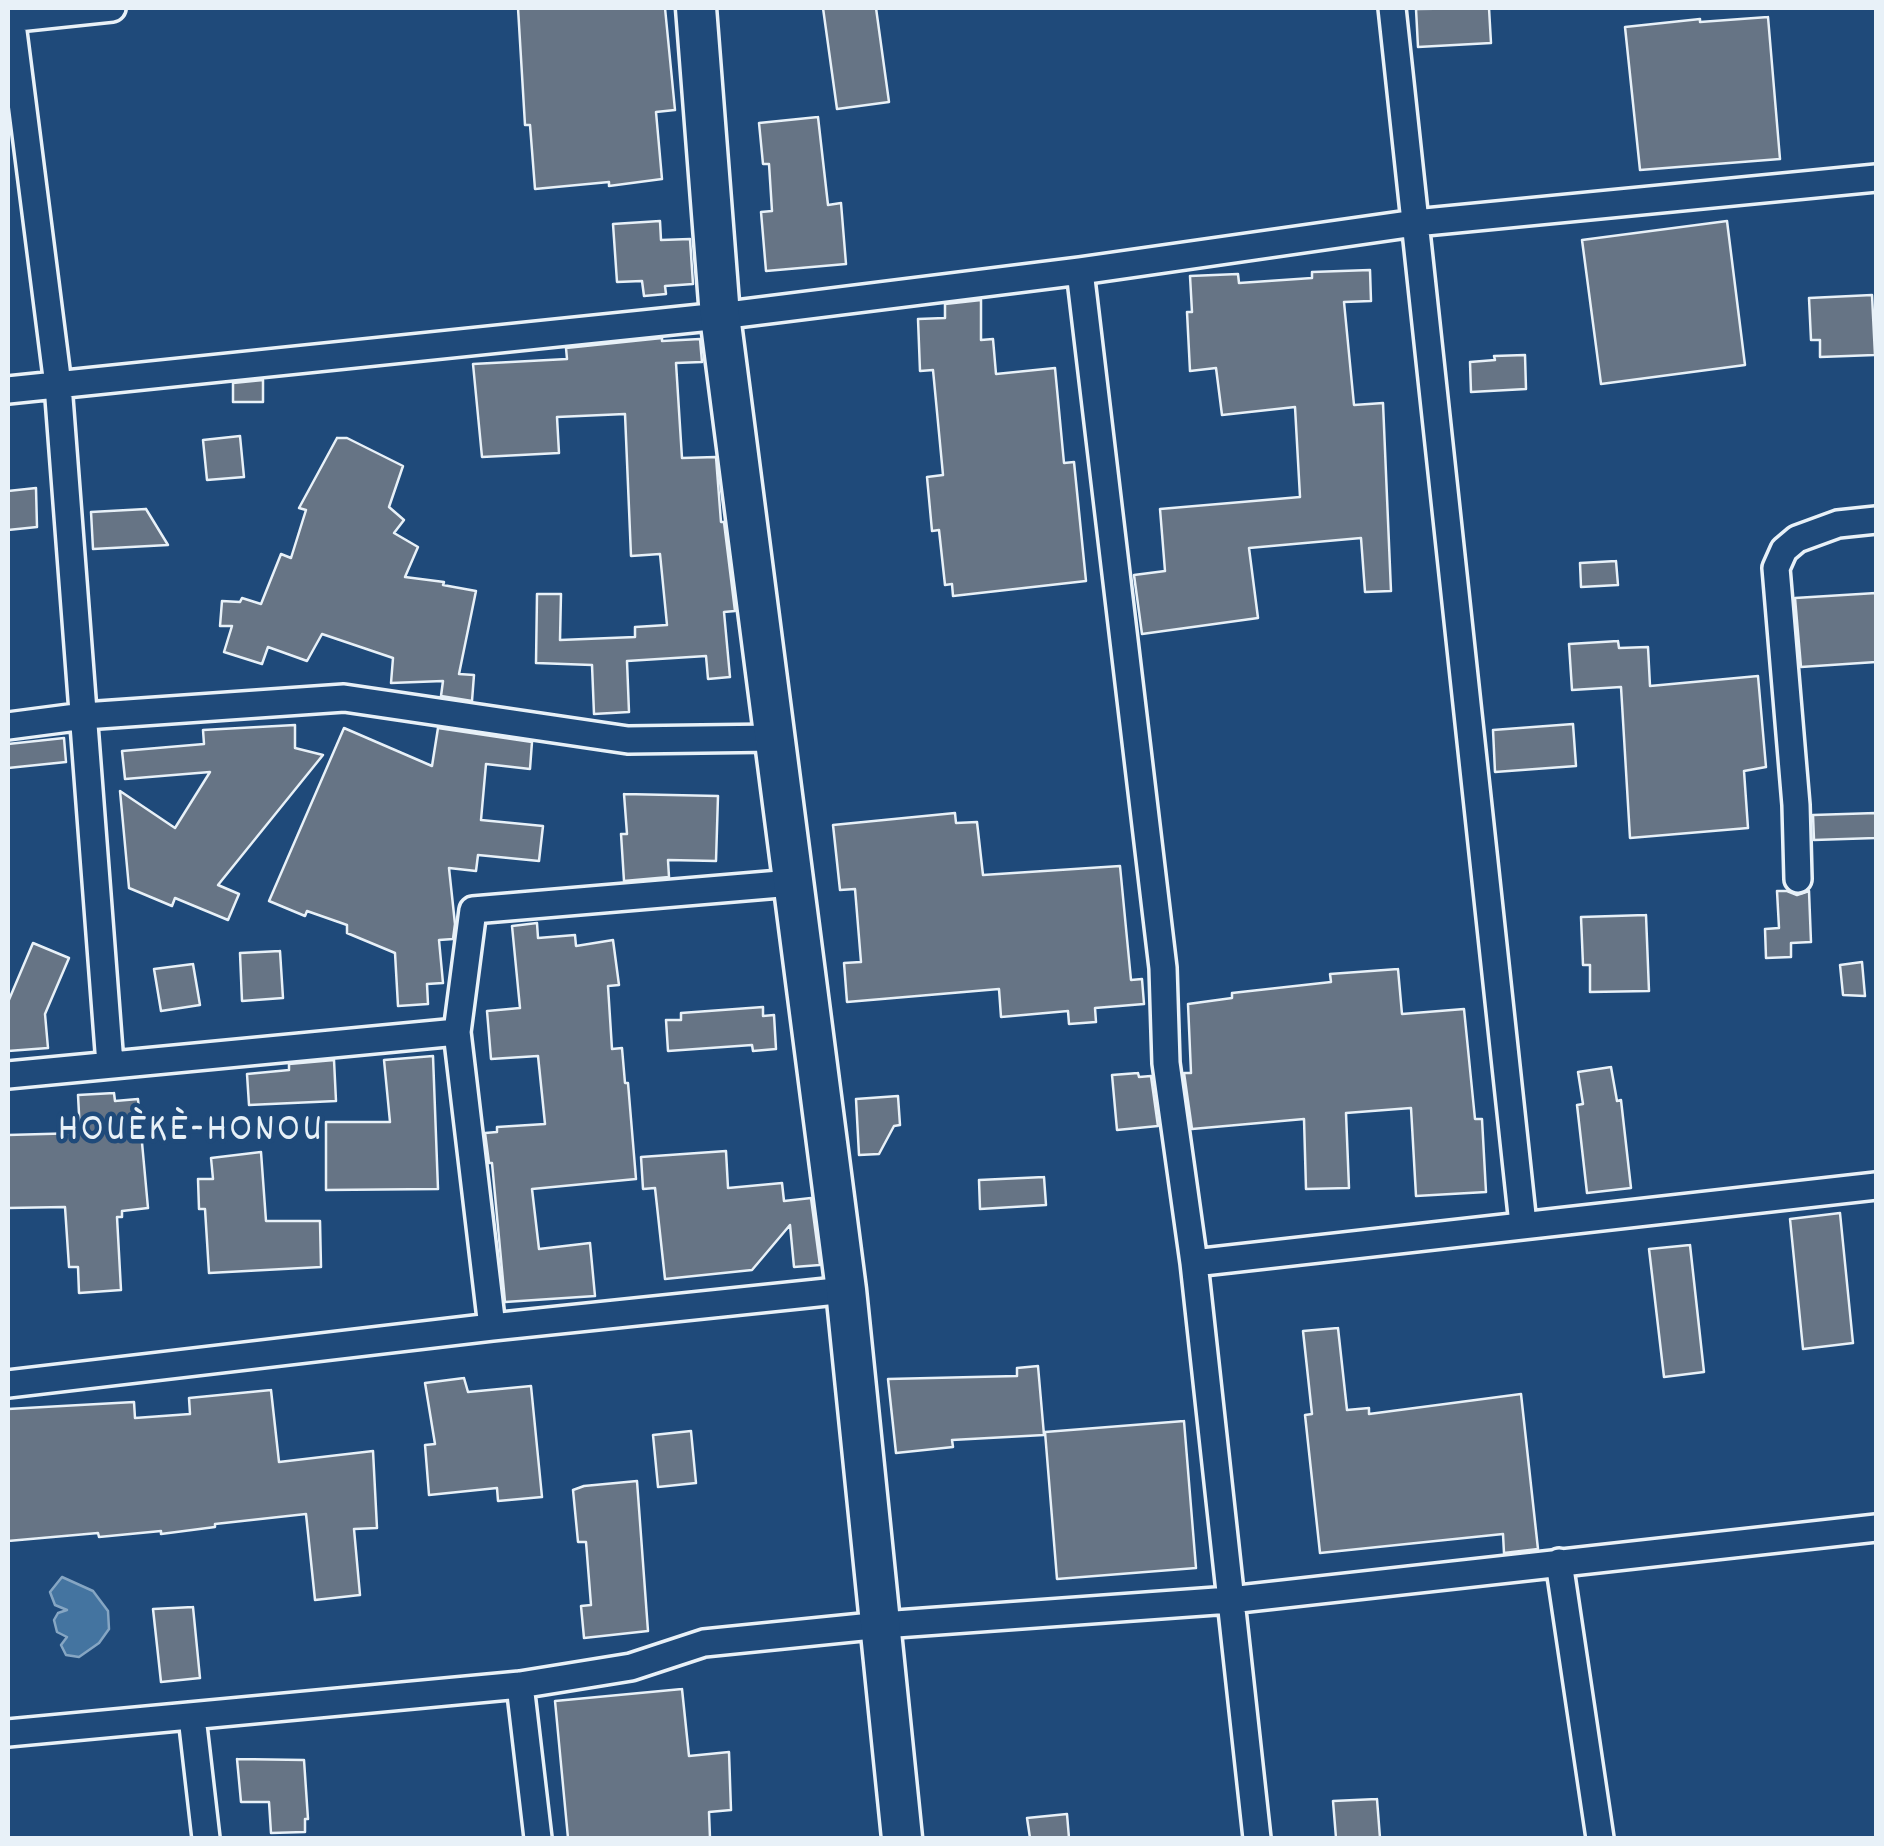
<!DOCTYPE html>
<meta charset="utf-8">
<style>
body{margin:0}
#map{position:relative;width:1884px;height:1846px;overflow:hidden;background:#1f4a7a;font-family:Dekko,sans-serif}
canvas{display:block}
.frame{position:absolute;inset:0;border:10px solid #e8f1f8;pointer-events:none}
</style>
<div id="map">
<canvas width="1884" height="1846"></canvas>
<div class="frame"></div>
</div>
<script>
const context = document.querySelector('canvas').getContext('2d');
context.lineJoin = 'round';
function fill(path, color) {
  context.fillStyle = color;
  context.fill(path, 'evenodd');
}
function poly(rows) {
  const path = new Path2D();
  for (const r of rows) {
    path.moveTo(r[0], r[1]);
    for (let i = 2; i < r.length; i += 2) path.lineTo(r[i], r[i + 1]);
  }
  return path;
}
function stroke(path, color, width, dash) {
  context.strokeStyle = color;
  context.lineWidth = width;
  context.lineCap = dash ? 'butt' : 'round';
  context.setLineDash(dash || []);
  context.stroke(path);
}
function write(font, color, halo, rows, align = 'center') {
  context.font = font + ' Dekko,sans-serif';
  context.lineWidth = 9;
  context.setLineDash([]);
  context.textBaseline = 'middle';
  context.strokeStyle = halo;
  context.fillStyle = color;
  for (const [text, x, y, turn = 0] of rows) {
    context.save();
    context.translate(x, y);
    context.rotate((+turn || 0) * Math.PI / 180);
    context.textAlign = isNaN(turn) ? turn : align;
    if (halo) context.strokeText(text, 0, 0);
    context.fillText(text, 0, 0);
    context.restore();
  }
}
const water = poly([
 [62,1577,93,1591,108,1611,109,1629,99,1643,79,1657,66,1655,61,1645,67,1637,57,1632,54,1620,58,1613,67,1610,55,1605,50,1592,62,1577]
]);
const building = poly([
 [518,8,665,8,675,110,656,112,662,179,609,186,609,182,535,189,530,125,525,125,518,8],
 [823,8,876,8,889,102,837,109,823,8],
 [1489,8,1491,43,1418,47,1416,9,1489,8],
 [1768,17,1780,159,1640,170,1625,27,1700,19,1700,22,1768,17],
 [818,117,828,205,841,203,846,264,766,271,761,212,772,211,769,164,763,164,759,123,818,117],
 [660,221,661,240,690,239,693,284,665,286,666,294,644,296,642,281,617,282,613,224,660,221],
 [1727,221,1745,365,1601,384,1582,240,1727,221],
 [1370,270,1371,301,1344,302,1354,405,1383,403,1391,591,1365,592,1361,538,1249,548,1258,618,1142,634,1134,575,1165,571,1160,509,1300,497,1295,407,1222,415,1216,368,1190,371,1187,312,1192,312,1190,276,1238,274,1239,283,1312,278,1312,272,1370,270],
 [1872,295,1875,355,1820,357,1820,340,1811,340,1809,298,1872,295],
 [981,300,981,340,993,339,996,374,1055,368,1064,463,1074,462,1086,581,953,596,952,584,945,585,939,530,932,531,927,477,943,475,933,370,920,371,918,319,945,318,945,304,981,300],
 [662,338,662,341,700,339,702,362,676,363,682,458,716,457,721,522,724,522,735,611,724,612,730,677,708,679,706,656,627,661,629,712,594,714,592,665,536,663,537,594,561,594,560,640,635,637,635,627,667,625,660,554,631,556,625,414,557,417,559,453,482,457,473,364,567,359,566,348,662,338],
 [1525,355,1526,389,1471,392,1470,362,1495,360,1494,356,1525,355],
 [263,380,263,402,233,402,233,383,263,380],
 [240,436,244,477,207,480,203,440,240,436],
 [337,438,347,438,403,466,389,507,404,520,394,533,418,547,405,577,444,582,443,585,476,591,459,674,474,675,472,701,441,696,443,681,391,683,393,658,322,634,307,661,268,647,262,664,224,652,232,626,220,626,222,601,240,602,242,598,261,604,281,554,291,558,306,510,299,508,337,438],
 [36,488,37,527,8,530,8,491,36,488],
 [146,509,168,545,93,549,91,512,146,509],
 [1616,561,1618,585,1581,587,1580,563,1616,561],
 [1876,593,1876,662,1801,667,1795,598,1876,593],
 [1618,641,1619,648,1648,647,1650,686,1758,676,1766,767,1744,771,1748,828,1630,838,1621,687,1572,690,1569,644,1618,641],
 [1573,724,1576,766,1495,772,1493,730,1573,724],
 [295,725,295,748,323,755,218,885,239,894,228,920,175,898,172,906,129,888,120,791,175,828,210,772,125,779,122,751,204,744,203,730,295,725],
 [344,728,432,766,438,728,532,742,530,769,486,764,481,820,543,826,539,861,478,855,476,871,449,868,455,924,453,939,439,940,443,983,427,984,428,1004,398,1006,395,953,347,933,347,925,307,911,305,916,269,901,344,728],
 [64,738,66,762,8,768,8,744,64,738],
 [624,794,718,796,716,861,668,860,669,877,624,881,621,834,627,834,624,794],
 [955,813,956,823,977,822,983,875,1120,866,1131,980,1142,979,1144,1004,1095,1008,1096,1022,1069,1024,1068,1011,1001,1017,999,989,847,1002,844,963,861,962,855,889,840,890,833,825,955,813],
 [1876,813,1876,838,1814,840,1813,815,1876,813],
 [1777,891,1787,891,1797,895,1809,891,1811,942,1791,943,1791,957,1766,958,1765,929,1779,928,1777,891],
 [1646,915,1649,991,1590,992,1590,965,1583,965,1581,917,1646,915],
 [537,923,538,938,575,935,576,946,613,940,619,985,608,986,612,1049,622,1048,625,1083,628,1083,636,1179,532,1189,539,1249,590,1243,595,1296,505,1302,492,1163,489,1163,485,1133,497,1132,497,1127,545,1124,538,1056,491,1059,487,1011,520,1008,512,926,537,923],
 [33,943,69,958,45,1014,48,1048,8,1051,8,1002,33,943],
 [280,951,283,998,242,1001,240,953,280,951],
 [1862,962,1865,996,1843,995,1840,965,1862,962],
 [193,964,200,1005,161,1011,154,969,193,964],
 [1398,969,1402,1014,1464,1009,1475,1119,1482,1119,1486,1192,1416,1196,1411,1108,1346,1113,1349,1188,1306,1189,1304,1119,1192,1129,1184,1073,1191,1073,1188,1004,1232,998,1232,993,1331,982,1330,974,1398,969],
 [763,1007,763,1016,774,1015,776,1049,753,1051,752,1045,668,1051,666,1020,681,1020,681,1013,763,1007],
 [433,1056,438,1189,326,1190,326,1122,390,1122,384,1060,433,1056],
 [334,1060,336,1101,249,1105,247,1074,289,1070,289,1064,334,1060],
 [1611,1067,1617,1101,1621,1100,1631,1188,1587,1193,1577,1105,1583,1104,1578,1072,1611,1067],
 [1138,1073,1139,1077,1151,1076,1158,1126,1117,1130,1112,1075,1138,1073],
 [114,1093,115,1101,138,1099,148,1208,122,1211,122,1217,117,1217,121,1290,79,1293,78,1267,69,1267,65,1207,8,1208,8,1135,80,1133,78,1095,114,1093],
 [898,1096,900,1125,894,1126,879,1154,859,1155,856,1099,898,1096],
 [726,1151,728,1188,782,1183,784,1201,811,1198,820,1265,794,1267,790,1225,752,1270,665,1279,655,1188,643,1189,641,1157,726,1151],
 [261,1152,266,1221,320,1221,321,1267,209,1273,205,1209,199,1209,198,1179,213,1179,211,1158,261,1152],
 [1044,1177,1046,1205,980,1209,979,1180,1044,1177],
 [1840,1213,1853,1343,1803,1349,1790,1219,1840,1213],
 [1690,1245,1704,1372,1664,1377,1649,1249,1690,1245],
 [1338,1328,1347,1410,1369,1408,1369,1414,1521,1394,1538,1549,1504,1553,1503,1534,1320,1553,1305,1415,1312,1414,1303,1331,1338,1328],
 [1038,1366,1044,1435,952,1440,953,1447,896,1453,888,1379,1017,1376,1017,1368,1038,1366],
 [464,1378,468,1392,531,1386,542,1497,498,1501,497,1488,429,1495,425,1445,435,1444,425,1383,464,1378],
 [271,1390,279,1462,373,1451,377,1528,354,1529,360,1595,315,1600,306,1514,215,1524,215,1527,161,1534,161,1531,99,1537,98,1533,8,1541,8,1409,134,1402,135,1418,190,1414,189,1398,271,1390],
 [1184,1421,1196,1568,1057,1579,1045,1432,1184,1421],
 [691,1431,696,1483,658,1487,653,1435,691,1431],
 [637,1481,648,1631,584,1638,581,1606,591,1605,586,1542,578,1542,573,1490,584,1486,637,1481],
 [193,1607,200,1678,161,1682,153,1609,193,1607],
 [682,1689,689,1756,729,1752,731,1810,709,1812,710,1838,568,1838,555,1701,682,1689],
 [237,1759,304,1760,308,1819,305,1819,305,1832,271,1833,269,1802,241,1802,237,1759],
 [1377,1799,1380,1838,1336,1838,1333,1801,1377,1799],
 [1067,1814,1069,1838,1030,1838,1027,1818,1067,1814]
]);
const street = poly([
 [10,8,58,385,110,1064],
 [1392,8,1523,1224],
 [8,19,112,8],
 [1080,271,1163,968,1166,1063,1194,1263,1257,1838],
 [8,390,720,316,1080,271,1415,223,1876,178],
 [8,726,84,716,344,698,628,740,776,738],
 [1798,879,1796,805,1776,568,1784,550,1797,539,1838,524,1876,520],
 [8,1075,457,1032],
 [1194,1263,1876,1186],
 [492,1327,457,1032,473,910,792,883],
 [8,1384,492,1327,846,1290],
 [1559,1562,1600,1838],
 [520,1685,538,1838],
 [192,1717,206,1838],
 [8,1733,520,1685,631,1667,704,1643,882,1625,1230,1600,1876,1528]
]);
const secondary = poly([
 [696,8,720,316,846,1290,902,1838]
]);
const quarterNames = [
 ["HOUÈKÈ-HONOU",191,1134]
];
fill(water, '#4474a0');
stroke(water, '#86a6c3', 2.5);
fill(building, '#667485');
stroke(building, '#e8f1f8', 2.5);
stroke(street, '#e8f1f8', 32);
stroke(secondary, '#e8f1f8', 45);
stroke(street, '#1f4a7a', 25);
stroke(secondary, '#1f4a7a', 38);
context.letterSpacing = '2.5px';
write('40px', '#e8f1f8', '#1f4a7a', quarterNames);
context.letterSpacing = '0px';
</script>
